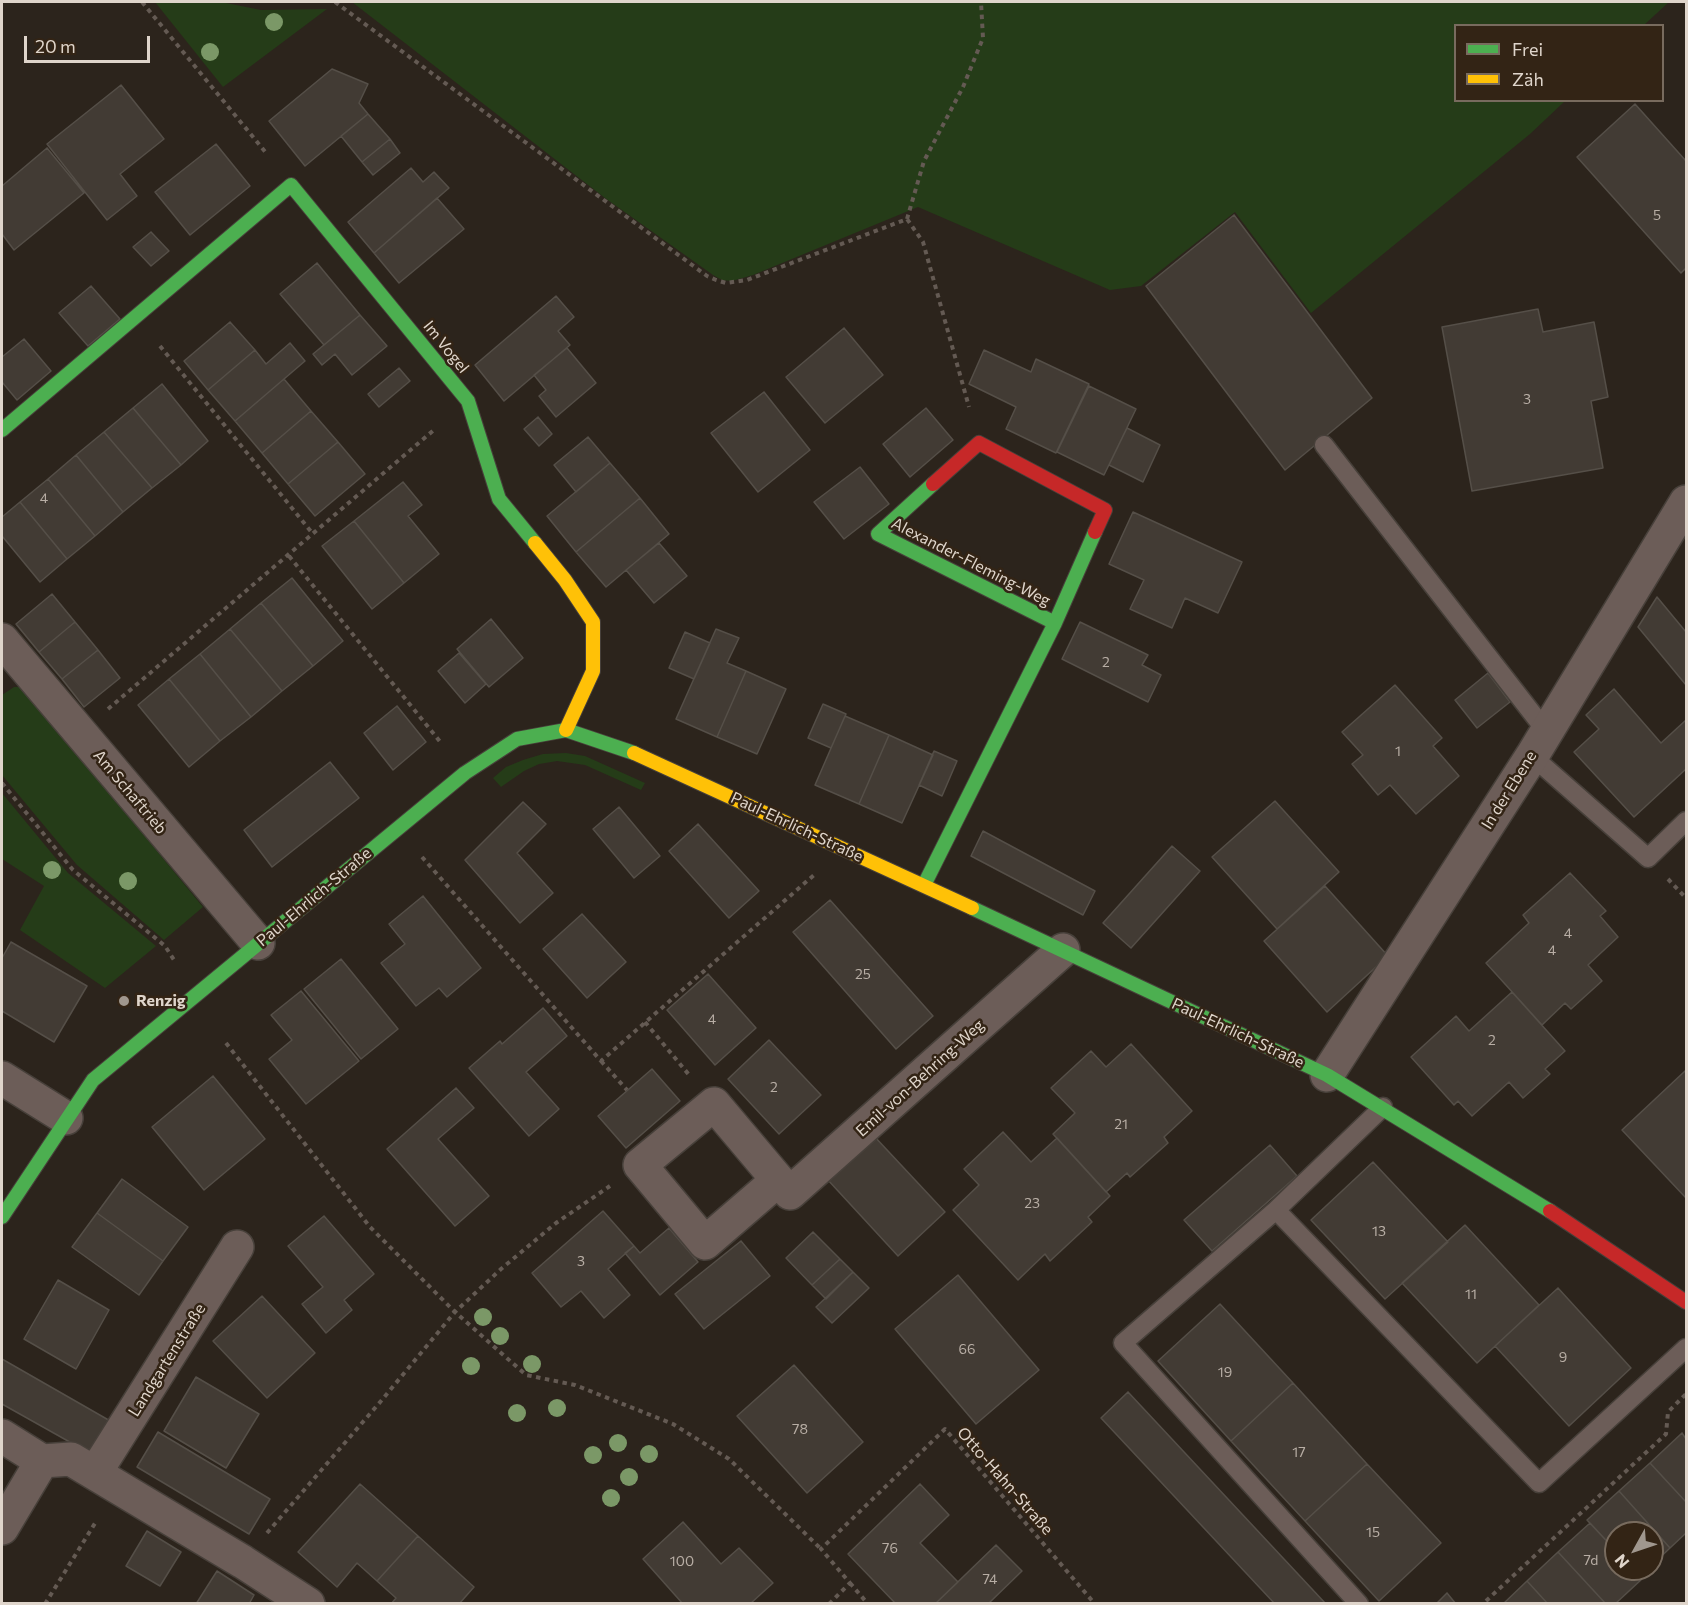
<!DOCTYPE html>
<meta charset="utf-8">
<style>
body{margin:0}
#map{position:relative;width:1688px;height:1605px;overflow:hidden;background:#2c241c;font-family:Commissioner,sans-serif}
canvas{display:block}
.frame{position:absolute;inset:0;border:3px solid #dfd5cb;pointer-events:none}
.legend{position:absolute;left:1454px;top:24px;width:210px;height:78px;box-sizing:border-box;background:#332415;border:2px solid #786b5e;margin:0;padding:8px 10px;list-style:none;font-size:18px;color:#dfd5cb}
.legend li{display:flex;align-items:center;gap:12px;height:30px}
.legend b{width:30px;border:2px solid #786b5e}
.north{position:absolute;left:1604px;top:1521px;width:60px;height:60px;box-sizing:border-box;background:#332415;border:2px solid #786b5e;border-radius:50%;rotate:230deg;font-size:16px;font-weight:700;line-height:24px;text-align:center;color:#dfd5cb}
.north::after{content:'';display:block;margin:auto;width:21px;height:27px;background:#a0978e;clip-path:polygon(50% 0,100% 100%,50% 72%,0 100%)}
.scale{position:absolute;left:24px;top:36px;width:126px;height:27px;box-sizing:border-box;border:3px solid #dfd5cb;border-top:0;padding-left:8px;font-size:18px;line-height:21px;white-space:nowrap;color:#dfd5cb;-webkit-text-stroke:4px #332415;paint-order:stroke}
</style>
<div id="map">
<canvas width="1688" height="1605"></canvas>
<div class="frame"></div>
<ul class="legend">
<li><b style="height:8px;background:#4caf50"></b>Frei</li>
<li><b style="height:8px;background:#ffc107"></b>Zäh</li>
</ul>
<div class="north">N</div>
<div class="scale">20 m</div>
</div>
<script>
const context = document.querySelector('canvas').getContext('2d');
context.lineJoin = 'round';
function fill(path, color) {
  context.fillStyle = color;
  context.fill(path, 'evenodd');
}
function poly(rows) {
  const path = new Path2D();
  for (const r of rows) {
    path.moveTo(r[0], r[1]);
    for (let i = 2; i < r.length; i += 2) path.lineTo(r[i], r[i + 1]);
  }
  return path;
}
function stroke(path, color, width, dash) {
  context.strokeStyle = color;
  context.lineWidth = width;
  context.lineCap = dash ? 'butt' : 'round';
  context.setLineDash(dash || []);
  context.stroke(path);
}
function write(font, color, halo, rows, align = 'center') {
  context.font = font + ' Commissioner,sans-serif';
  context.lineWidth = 5;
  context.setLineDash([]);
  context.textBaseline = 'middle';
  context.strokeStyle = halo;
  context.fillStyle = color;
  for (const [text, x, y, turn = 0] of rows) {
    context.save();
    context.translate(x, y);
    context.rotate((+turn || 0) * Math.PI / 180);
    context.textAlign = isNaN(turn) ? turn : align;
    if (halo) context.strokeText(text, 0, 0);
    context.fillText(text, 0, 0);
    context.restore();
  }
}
const green = poly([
 [155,2,221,2,261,10,327,9,223,87],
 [352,2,1669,2,1644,25,1456,26,1456,100,1565,101,1530,134,1311,313,1235,212,1141,286,1110,290,918,207,753,275,732,281,722,280,713,275,605,198],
 [14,687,22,687,203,907,164,940,77,865,2,775,2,695],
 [566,753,585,756,645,783,641,790,585,765,557,761,539,764,524,771,501,787,493,778,506,767,523,760,543,754],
 [2,793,68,873,156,946,105,988,20,930,44,886,2,859]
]);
const building = poly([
 [332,69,368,84,359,103,368,114,305,166,269,121,332,69],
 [121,85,164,139,120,174,137,196,107,220,47,144,121,85],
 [1635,104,1686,161,1686,268,1681,273,1577,157,1635,104],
 [368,114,390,139,362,162,341,136,368,114],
 [390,139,400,153,373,175,362,162,390,139],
 [216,144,250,186,190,235,155,192,216,144],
 [47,148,84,193,14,250,2,234,2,186,47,148],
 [411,168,423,182,434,172,449,188,374,253,348,222,411,168],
 [437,198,464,229,399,283,374,253,437,198],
 [1234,215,1372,398,1285,470,1146,286,1234,215],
 [151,232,169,251,151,266,133,247,151,232],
 [317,263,360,315,324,345,280,294,317,263],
 [91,286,120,319,88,346,59,313,91,286],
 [556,296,574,317,558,331,570,345,504,401,475,365,556,296],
 [1538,309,1543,332,1594,322,1608,397,1591,401,1603,468,1472,491,1442,327,1538,309],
 [360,315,387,346,352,375,335,354,322,365,313,354,360,315],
 [230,322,255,350,208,390,184,361,230,322],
 [844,328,883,375,825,423,786,377,844,328],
 [24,339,51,371,17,400,2,382,2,357,24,339],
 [290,343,305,361,235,421,208,390,255,350,266,364,290,343],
 [567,348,596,383,556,417,539,396,546,390,534,375,567,348],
 [984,350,1031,372,1036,359,1089,384,1056,453,1006,429,1016,407,969,384,984,350],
 [399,368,410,381,379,407,368,394,399,368],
 [284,379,311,411,262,453,235,421,284,379],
 [162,384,208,441,181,465,133,408,162,384],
 [1089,386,1136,409,1104,475,1057,452,1089,386],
 [764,392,810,450,758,492,711,433,764,392],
 [133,408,181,465,152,488,104,432,133,408],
 [926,408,953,440,910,477,883,444,926,408],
 [311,411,338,442,288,484,262,453,311,411],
 [538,417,552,434,539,446,524,429,538,417],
 [1127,428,1160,445,1143,482,1109,465,1127,428],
 [104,432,152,488,123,512,76,455,104,432],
 [588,437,610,463,576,492,554,465,588,437],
 [338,442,365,474,315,516,288,484,338,442],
 [76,455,123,512,95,536,48,479,76,455],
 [610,463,640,498,576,552,547,516,610,463],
 [860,467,889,504,844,539,814,502,860,467],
 [48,479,95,536,67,559,20,502,48,479],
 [403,482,422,505,408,516,439,554,404,583,354,521,403,482],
 [640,498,669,534,606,587,576,552,640,498],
 [20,502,67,559,40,582,2,536,2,517,20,502],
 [1133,512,1242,562,1218,613,1185,598,1172,628,1130,609,1144,580,1109,564,1133,512],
 [354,521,404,583,372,609,322,546,354,521],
 [659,543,687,576,654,603,626,570,659,543],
 [292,578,343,641,313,666,261,603,292,578],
 [52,594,75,622,39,652,16,624,52,594],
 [1657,597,1686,632,1686,685,1638,627,1657,597],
 [261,603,313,666,282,691,230,629,261,603],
 [491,619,523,658,489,687,457,649,491,619],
 [75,622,98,650,62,679,39,652,75,622],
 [1080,622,1148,655,1142,665,1161,675,1148,702,1062,659,1080,622],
 [230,629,282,691,251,717,200,654,230,629],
 [716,629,739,638,727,663,746,671,717,737,676,719,716,629],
 [685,632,710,643,694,679,669,668,685,632],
 [98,650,120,678,84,707,62,679,98,650],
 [459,653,486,684,465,703,438,671,459,653],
 [200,654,251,717,220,741,169,679,200,654],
 [746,671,786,689,757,754,717,737,746,671],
 [1488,673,1510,702,1477,728,1455,700,1488,673],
 [169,679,220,741,189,767,138,705,169,679],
 [1395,685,1442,738,1433,746,1459,776,1416,814,1390,785,1378,795,1352,764,1363,755,1342,732,1395,685],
 [1614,689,1661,743,1686,720,1686,769,1634,817,1574,752,1599,729,1586,715,1614,689],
 [823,704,846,714,831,748,808,738,823,704],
 [397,706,426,742,393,770,364,733,397,706],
 [845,716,889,735,859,804,815,785,845,716],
 [889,735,933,755,902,823,859,804,889,735],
 [934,751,957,761,942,796,919,785,934,751],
 [330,762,359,798,272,867,244,830,330,762],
 [1275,801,1339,872,1277,929,1212,857,1275,801],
 [523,802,546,824,517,853,553,893,520,923,465,860,523,802],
 [619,807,660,856,634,878,593,829,619,807],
 [698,824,759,891,729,918,669,851,698,824],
 [983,831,1095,891,1083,915,971,856,983,831],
 [1172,846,1200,871,1131,948,1103,923,1172,846],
 [1570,873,1606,911,1600,916,1618,937,1588,965,1602,981,1571,1009,1565,1003,1542,1025,1486,963,1529,923,1523,915,1570,873],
 [1325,886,1388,956,1327,1012,1264,941,1325,886],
 [423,896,481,968,447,997,439,988,416,1006,381,963,405,944,389,924,423,896],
 [830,900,933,1016,896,1049,793,932,830,900],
 [582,914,626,962,587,998,543,949,582,914],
 [11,942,87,986,54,1042,2,1011,2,958,11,942],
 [341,959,398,1029,361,1059,304,989,341,959],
 [708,974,756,1028,715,1065,667,1010,708,974],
 [301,991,359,1061,306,1104,269,1059,292,1040,271,1015,301,991],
 [1512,992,1565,1051,1545,1069,1550,1074,1523,1098,1509,1082,1472,1116,1458,1101,1454,1105,1411,1057,1456,1016,1469,1031,1512,992],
 [543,1008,567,1036,526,1072,559,1109,529,1136,469,1068,500,1041,502,1044,543,1008],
 [769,1040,821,1095,779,1134,728,1079,769,1040],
 [1131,1044,1192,1111,1164,1137,1168,1143,1130,1177,1127,1173,1106,1192,1053,1134,1075,1113,1051,1088,1091,1051,1106,1067,1131,1044],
 [652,1069,680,1101,626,1148,598,1116,652,1069],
 [1685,1071,1686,1073,1686,1198,1622,1130,1685,1071],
 [213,1076,265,1139,204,1190,152,1127,213,1076],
 [456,1088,474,1108,438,1139,489,1196,455,1226,387,1149,456,1088],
 [1003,1132,1031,1162,1057,1138,1110,1196,1088,1217,1092,1222,1050,1261,1045,1254,1018,1280,953,1210,979,1185,964,1169,1003,1132],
 [874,1136,945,1212,898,1256,827,1179,874,1136],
 [1270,1145,1297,1176,1212,1251,1184,1220,1270,1145],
 [1373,1162,1448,1242,1385,1299,1311,1220,1373,1162],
 [122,1179,188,1227,163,1261,97,1213,122,1179],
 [603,1211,634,1246,608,1269,630,1295,604,1318,581,1291,561,1307,532,1273,603,1211],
 [97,1213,163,1261,139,1295,72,1247,97,1213],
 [324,1216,374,1274,344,1300,352,1310,326,1333,302,1304,323,1287,288,1246,324,1216],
 [1465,1225,1539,1305,1477,1363,1402,1283,1465,1225],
 [669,1228,698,1262,660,1295,625,1253,634,1246,640,1253,669,1228],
 [813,1232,840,1259,812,1285,786,1258,813,1232],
 [741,1241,770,1276,704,1329,675,1294,741,1241],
 [840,1259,853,1272,826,1299,812,1285,840,1259],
 [853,1272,869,1288,832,1323,816,1307,853,1272],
 [958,1275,1039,1370,976,1424,895,1329,958,1275],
 [58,1280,109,1310,76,1369,24,1339,58,1280],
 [1558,1288,1631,1368,1569,1426,1495,1346,1558,1288],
 [262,1296,315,1353,267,1398,213,1341,262,1296],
 [1220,1304,1293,1383,1231,1441,1158,1361,1220,1304],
 [2,1359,119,1426,100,1459,2,1404,2,1359],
 [794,1365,863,1442,807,1493,737,1416,794,1365],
 [196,1377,259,1414,226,1468,164,1431,196,1377],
 [1293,1383,1367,1464,1305,1521,1231,1441,1293,1383],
 [1128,1392,1326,1604,1275,1604,1101,1418,1128,1392],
 [158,1432,270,1499,249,1534,137,1467,158,1432],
 [1682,1433,1686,1439,1686,1502,1650,1463,1682,1433],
 [1650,1463,1686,1502,1686,1533,1670,1548,1619,1491,1650,1463],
 [1367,1464,1441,1543,1379,1601,1305,1521,1367,1464],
 [360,1484,418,1536,377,1581,357,1563,337,1587,298,1552,360,1484],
 [920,1484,949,1515,920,1543,958,1582,935,1604,896,1604,848,1554,920,1484],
 [1619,1491,1670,1548,1652,1565,1652,1533,1616,1533,1616,1551,1587,1520,1619,1491],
 [683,1522,721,1564,739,1548,773,1583,750,1604,683,1604,643,1559,683,1522],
 [1590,1523,1616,1551,1616,1569,1633,1569,1642,1579,1615,1604,1606,1604,1558,1552,1590,1523],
 [147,1531,181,1552,160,1586,126,1566,147,1531],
 [418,1536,474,1587,459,1604,391,1604,396,1598,377,1581,418,1536],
 [996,1545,1022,1571,988,1604,935,1604,996,1545],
 [1558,1552,1606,1604,1548,1604,1527,1581,1558,1552],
 [217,1571,254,1595,249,1604,196,1604,217,1571],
 [1527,1581,1548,1604,1503,1604,1527,1581],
 [1447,1593,1456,1604,1436,1604,1447,1593]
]);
const path = poly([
 [142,2,267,154],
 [335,2,707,276,716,280,726,283,747,280,907,219,923,242,969,407],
 [907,219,924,161,963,87,983,38,981,2],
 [160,346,313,534],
 [289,556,442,744],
 [108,709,435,429],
 [2,783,73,870,165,946,176,963],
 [422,857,601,1061,814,875],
 [1668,879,1686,898],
 [645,1022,690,1076],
 [226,1043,370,1227,455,1312,526,1375,575,1385,673,1424,729,1459,821,1549],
 [601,1061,627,1090],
 [267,1533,381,1401,455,1312,501,1269,556,1223,610,1186],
 [850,1583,868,1604],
 [1486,1601,1666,1434,1668,1412,1686,1394],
 [45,1604,97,1520],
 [829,1604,850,1583,821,1549,945,1429,1095,1604]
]);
const lane = poly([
 [1324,445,1546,731],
 [1532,756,1648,858,1686,821],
 [1276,1210,1539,1483,1686,1348],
 [1359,1604,1123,1343,1276,1210,1383,1107]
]);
const street = poly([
 [2,640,258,943],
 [1327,1075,1532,756,1686,502],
 [2,1078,66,1118],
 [778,1180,714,1104,640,1165,705,1243,778,1180,790,1193,1063,950],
 [2,1436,42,1461],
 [42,1461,71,1459,243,1562,308,1604],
 [95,1473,237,1247],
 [2,1528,42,1461]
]);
const fast = poly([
 [2,430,291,185,468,401,499,499,535,543],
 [933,484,878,534,1055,623],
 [924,885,1055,623,1095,532],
 [972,908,1327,1075,1550,1211],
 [2,1217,93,1080,465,773,517,739,566,730,634,753]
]);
const slow = poly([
 [535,543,565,580,593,622,593,671,566,730],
 [634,753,972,908]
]);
const jam = poly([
 [933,484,979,443,1105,510,1095,532],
 [1550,1211,1686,1302]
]);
const trees = [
 [274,22],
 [210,52],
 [52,870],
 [128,881],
 [483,1317],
 [500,1336],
 [532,1364],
 [471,1366],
 [557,1408],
 [517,1413],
 [618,1443],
 [649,1454],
 [593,1455],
 [629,1477],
 [611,1498]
];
const markers = [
 [124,1001,6,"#a0978e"]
];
const numberNames = [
 ["5",1657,215],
 ["3",1527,399],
 ["4",44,498],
 ["2",1106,662],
 ["1",1398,751],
 ["4",1568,933],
 ["4",1552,950],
 ["25",863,974],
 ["4",712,1019],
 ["2",1492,1040],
 ["2",774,1087],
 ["21",1121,1124],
 ["23",1032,1203],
 ["13",1379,1231],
 ["3",581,1261],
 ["11",1471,1294],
 ["66",967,1349],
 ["9",1563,1357],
 ["19",1225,1372],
 ["78",800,1429],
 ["17",1299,1452],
 ["15",1373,1532],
 ["76",890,1548],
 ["7d",1591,1560],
 ["100",682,1561],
 ["74",990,1579]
];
const streetNames = [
 ["Im Vogel",446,347,51],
 ["Alexander-Fleming-Weg",971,562,27],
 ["In der Ebene",1509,790,-58],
 ["Am Schaftrieb",130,792,50],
 ["Paul-Ehrlich-Straße",797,827,25],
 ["Paul-Ehrlich-Straße",314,897,-40],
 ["Paul-Ehrlich-Straße",1238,1033,25],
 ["Emil-von-Behring-Weg",920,1078,-42],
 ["Landgartenstraße",167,1360,-58],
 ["Otto-Hahn-Straße",1005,1481,49]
];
const poiNames = [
 ["Renzig",136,1001]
];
fill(green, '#253c18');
fill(building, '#423b34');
stroke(building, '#554f48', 1.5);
stroke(lane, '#47403a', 21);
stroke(street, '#47403a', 36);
stroke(fast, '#47403a', 16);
stroke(slow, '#47403a', 16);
stroke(jam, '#47403a', 16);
stroke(path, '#645a53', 4, [4.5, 4.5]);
stroke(lane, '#6c5d58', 18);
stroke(street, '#6c5d58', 33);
stroke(fast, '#4caf50', 14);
stroke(slow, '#ffc107', 14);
stroke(jam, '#c62828', 14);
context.fillStyle = '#7b9867';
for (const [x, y] of trees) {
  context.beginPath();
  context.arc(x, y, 9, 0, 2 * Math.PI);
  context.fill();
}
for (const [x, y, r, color] of markers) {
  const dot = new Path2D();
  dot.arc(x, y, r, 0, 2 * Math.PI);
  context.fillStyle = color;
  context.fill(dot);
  stroke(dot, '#332415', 2);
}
write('14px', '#b8aea5', null, numberNames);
write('16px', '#dfd5cb', '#332415', streetNames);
write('bold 16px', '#dfd5cb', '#332415', poiNames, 'left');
</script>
